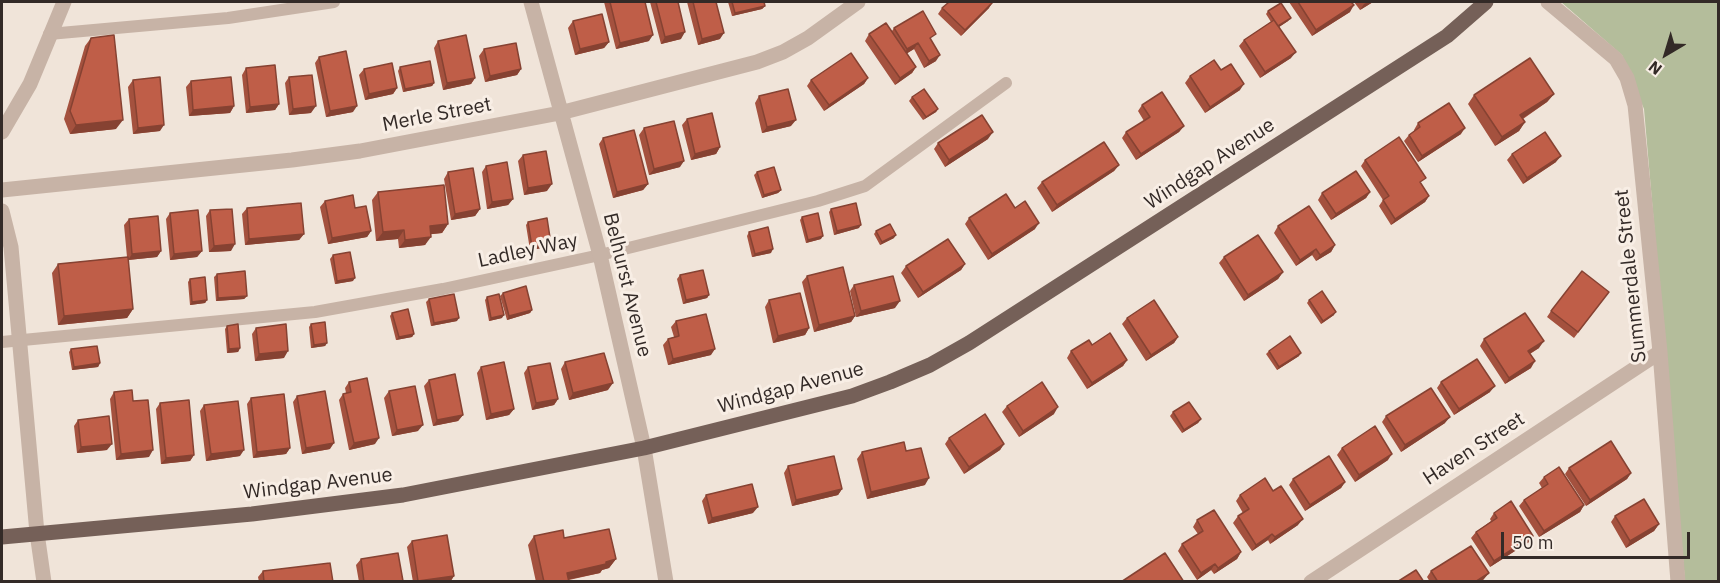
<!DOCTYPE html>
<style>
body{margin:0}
#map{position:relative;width:1720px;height:583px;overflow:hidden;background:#f0e4d9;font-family:"IBM Plex Sans",sans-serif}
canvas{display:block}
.frame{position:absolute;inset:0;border:3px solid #332a27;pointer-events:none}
.north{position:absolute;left:1636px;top:24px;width:60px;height:60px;-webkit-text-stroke:4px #f8eee5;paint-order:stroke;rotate:218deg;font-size:16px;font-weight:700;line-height:24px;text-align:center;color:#332a27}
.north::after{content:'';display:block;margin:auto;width:21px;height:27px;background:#332a27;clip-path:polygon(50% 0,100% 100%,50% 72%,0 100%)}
.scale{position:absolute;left:1501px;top:532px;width:189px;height:27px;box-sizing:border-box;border:3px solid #332a27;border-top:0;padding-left:8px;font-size:18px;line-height:21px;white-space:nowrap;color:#332a27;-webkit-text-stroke:4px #f8eee5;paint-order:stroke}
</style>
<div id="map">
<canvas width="1720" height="583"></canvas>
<div class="frame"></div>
<div class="north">N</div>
<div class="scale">50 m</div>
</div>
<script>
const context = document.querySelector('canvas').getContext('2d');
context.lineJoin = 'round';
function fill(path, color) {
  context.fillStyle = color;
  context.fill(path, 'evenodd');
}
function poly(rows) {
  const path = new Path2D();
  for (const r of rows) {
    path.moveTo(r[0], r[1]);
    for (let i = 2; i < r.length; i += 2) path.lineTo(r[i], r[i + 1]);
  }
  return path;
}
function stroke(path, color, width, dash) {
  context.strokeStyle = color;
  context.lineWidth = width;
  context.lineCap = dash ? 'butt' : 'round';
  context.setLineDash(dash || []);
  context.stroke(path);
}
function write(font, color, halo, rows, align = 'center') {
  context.font = font + ' "IBM Plex Sans",sans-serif';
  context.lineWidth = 6;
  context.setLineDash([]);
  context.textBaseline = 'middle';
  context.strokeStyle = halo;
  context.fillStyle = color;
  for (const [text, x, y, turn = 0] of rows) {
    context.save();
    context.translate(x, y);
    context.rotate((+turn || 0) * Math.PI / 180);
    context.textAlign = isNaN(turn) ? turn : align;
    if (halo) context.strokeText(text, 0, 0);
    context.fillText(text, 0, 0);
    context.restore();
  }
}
const green = poly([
 [1561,2,1718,2,1718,581,1685,581,1644,109,1622,55]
]);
const service = poly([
 [49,34,228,18,334,2],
 [2,342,315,312,443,289,600,255,818,201,865,186,1006,83]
]);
const minor = poly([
 [531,2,600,255,644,448,666,582],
 [1548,2,1616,59,1627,78,1635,105,1660,352,1678,582],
 [2,132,30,84,64,2],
 [2,190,292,160,360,151,560,113,757,62,783,52,808,38,858,2],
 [1311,582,1660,352]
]);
const tertiary = poly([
 [2,211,11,247,37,533,44,582]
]);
const primary = poly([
 [2,537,252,514,403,495,644,448,852,396,890,382,930,365,969,343,1447,36,1486,2]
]);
const wall = poly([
 [604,2,645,2,649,41,616,49],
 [650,2,678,2,681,39,661,44],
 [687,2,716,2,720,39,698,45],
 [728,2,764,2,765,6,762,9,732,16],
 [1289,2,1351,2,1350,12,1312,36],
 [1354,2,1373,2,1360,10],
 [942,8,989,8,961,36,938,14],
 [1268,11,1288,21,1279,27,1291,58,1260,78,1239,46,1244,40,1271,22,1266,14],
 [573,21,609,42,604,48,575,55,568,28],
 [894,28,931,40,936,61,924,68,914,49,907,53,916,67,912,73,895,85,865,41,869,34,892,31],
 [91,38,116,129,70,134,64,119,85,46],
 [438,41,475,78,471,84,443,90,434,48],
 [484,49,521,69,517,75,485,82,479,56],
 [319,57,353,112,326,117,315,63],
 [400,67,434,83,432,86,403,92,398,71],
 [246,68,279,104,275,110,246,113,242,75],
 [364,69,397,88,393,94,365,100,359,75],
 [1221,70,1240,90,1205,113,1185,83,1190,76],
 [289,77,311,113,289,115,285,83],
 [868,78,864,84,824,111,807,86,811,80],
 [133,80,160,131,133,134,128,87],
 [191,81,234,106,230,113,189,116,186,87],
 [1554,94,1547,102,1523,119,1525,122,1519,131,1495,146,1468,104,1474,95],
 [759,96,791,126,762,133,755,103],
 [912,97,938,109,936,112,923,120,909,101],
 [1142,105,1184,126,1179,132,1136,160,1122,138,1126,132,1144,121,1138,111],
 [687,119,720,147,716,154,691,160,682,125],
 [1418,123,1461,134,1418,162,1404,141,1409,135,1414,131,1414,130],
 [644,128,680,167,649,175,639,135],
 [603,138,648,184,643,190,613,198,599,144],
 [988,139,945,167,934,149,938,143],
 [1512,154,1556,162,1523,184,1507,160],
 [523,155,547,191,524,195,518,161],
 [1365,160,1421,184,1429,196,1425,202,1391,225,1379,206,1383,200,1361,166],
 [1119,165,1114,171,1052,212,1037,188,1042,182],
 [486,166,513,199,508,205,487,209,482,172],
 [448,172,480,209,475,216,451,220,444,179],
 [757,172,781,190,778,193,762,198,754,175],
 [378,192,448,224,442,233,431,234,425,245,399,248,398,239,376,241,372,200],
 [1370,192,1366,198,1331,220,1318,200,1322,193],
 [325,201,355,208,371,231,367,237,328,244,320,207],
 [247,208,304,234,299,240,245,245,242,214],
 [1015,208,1035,229,988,260,965,224,969,218],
 [831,209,859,228,834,235,829,212],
 [210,210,231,251,209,252,206,216],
 [170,213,202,251,197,257,170,260,166,219],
 [802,217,821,239,806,243,800,220],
 [129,219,161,251,157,257,128,260,133,309,127,318,58,325,52,273,58,264,127,257,124,225],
 [528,222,549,247,530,250,526,225],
 [1278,226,1335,245,1331,252,1316,261,1312,255,1296,266,1274,233],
 [876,231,894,238,880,245,874,234],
 [749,232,771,253,752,257,747,236],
 [333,255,353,281,335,284,330,259],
 [1224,257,1283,272,1278,279,1244,301,1219,263],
 [965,264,961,270,918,298,901,273,906,266],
 [217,274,247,296,244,299,216,301,214,277],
 [680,275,709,295,707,298,683,304,677,279],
 [807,276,855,316,851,322,814,332,802,282],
 [190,279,207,300,205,303,190,305,188,282],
 [854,285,895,308,856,317,850,291],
 [1609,292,1574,338,1547,317,1551,311],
 [503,293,532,310,530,313,507,320,500,296],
 [487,297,502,318,489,321,485,300],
 [429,299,457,321,431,326,426,302],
 [769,300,809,328,805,335,773,343,765,307],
 [1309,300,1334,315,1321,324,1307,303],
 [392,313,414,334,412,337,396,340,390,316],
 [1127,318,1178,337,1174,343,1146,361,1122,324],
 [676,321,711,355,668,365,663,345,668,339,674,337,671,327],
 [311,324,327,343,325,346,311,348,309,327],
 [227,326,240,348,238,352,227,353,225,329],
 [256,328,284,358,255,361,252,334],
 [1484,339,1539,348,1530,354,1531,368,1505,384,1480,346],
 [1092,345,1127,360,1123,366,1087,389,1067,358,1071,351],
 [71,349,100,363,98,367,72,370,69,352],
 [1269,351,1299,356,1277,370,1266,354],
 [565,362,608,390,569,400,561,369],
 [481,367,514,409,509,415,486,420,477,373],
 [528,367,558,399,554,405,532,410,524,373],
 [429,380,463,415,458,421,433,426,424,386],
 [349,382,375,444,349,450,339,400,343,394,346,393,345,388],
 [1441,382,1490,392,1454,415,1437,388],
 [389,391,418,431,392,436,384,398],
 [114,392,133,401,149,457,116,460,110,399],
 [297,396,330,449,302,454,293,402],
 [251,398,290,448,286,454,253,458,247,404],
 [160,403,194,455,190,461,161,464,156,409],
 [204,405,240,456,206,461,200,411],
 [1007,406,1054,414,1019,437,1002,412],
 [1173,412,1201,419,1198,423,1182,433,1170,416],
 [1386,416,1445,423,1401,452,1382,422],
 [78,420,107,450,77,453,74,426],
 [949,438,1004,444,1000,450,964,474,945,444],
 [1342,448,1388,460,1355,482,1337,455],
 [906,451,925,485,867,499,857,459,862,452],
 [788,466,842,489,838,495,792,506,784,473],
 [1569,468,1631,473,1627,479,1586,506,1565,474],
 [1544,477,1584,505,1580,512,1539,537,1519,506,1524,500,1542,488,1539,483],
 [1293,479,1345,482,1341,488,1305,511,1289,485],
 [1273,491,1298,525,1270,544,1268,540,1252,551,1233,523,1238,516,1243,513,1236,501,1240,495],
 [706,495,753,513,708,524,702,501],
 [1494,513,1529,542,1490,567,1471,538,1476,532,1491,521,1490,519],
 [1615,516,1659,524,1654,531,1626,548,1611,522],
 [1197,520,1241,552,1237,559,1214,574,1211,570,1197,580,1178,551,1182,544,1198,534,1193,527],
 [534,536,564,538,616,559,609,568,602,570,600,573,569,580,569,582,536,582,528,545],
 [412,541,454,576,450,582,413,582,407,547],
 [361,559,402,582,359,582,356,565],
 [263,571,333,582,259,582,258,577],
 [1431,571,1484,579,1480,582,1430,582,1427,577]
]);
const shadedWall = poly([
 [993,2,989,8,961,36,965,30],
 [1368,2,1373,2,1360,10,1364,4],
 [1354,5,1350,12,1312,36,1316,30],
 [765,6,762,9,732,16,735,13],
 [1291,18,1288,21,1276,29,1278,26],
 [685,32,681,39,661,44,665,37],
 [724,33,720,39,698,45,702,39],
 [653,35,649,41,616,49,620,43],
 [609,42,604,48,575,55,580,49],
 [918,43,914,49,903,56,907,49],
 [1296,52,1291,58,1260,78,1265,72],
 [940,55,936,61,924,68,929,61],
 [916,67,912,73,895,85,900,78],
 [521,69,517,75,485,82,490,76],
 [475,78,471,84,443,90,447,83],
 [868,78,864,84,824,111,829,105],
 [434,83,432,86,403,92,405,89],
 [1244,84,1240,90,1205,113,1210,107],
 [397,88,393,94,365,100,369,94],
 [1554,94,1547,102,1514,124,1520,115],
 [279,104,275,110,246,113,250,107],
 [234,106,230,113,189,116,193,110],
 [316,106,311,113,289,115,293,109],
 [357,106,353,112,326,117,330,111],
 [938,109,936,112,923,120,926,117],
 [123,120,116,129,70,134,76,125],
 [796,120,791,126,762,133,767,127],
 [1525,122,1519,131,1495,146,1502,137],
 [164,125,160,131,133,134,138,128],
 [1184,126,1179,132,1136,160,1141,154],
 [1465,128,1461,134,1418,162,1422,156],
 [993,132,988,139,945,167,949,160],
 [720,147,716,154,691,160,695,154],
 [1561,156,1556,162,1523,184,1527,178],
 [684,161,680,167,649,175,654,169],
 [1119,165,1114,171,1052,212,1057,205],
 [552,184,547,191,524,195,528,188],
 [648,184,643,190,613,198,617,192],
 [781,190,778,193,762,198,764,195],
 [1370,192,1366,198,1331,220,1336,214],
 [1429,196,1425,202,1391,225,1395,219],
 [513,199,508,205,487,209,492,202],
 [480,209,475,216,451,220,455,214],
 [1039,223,1035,229,988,260,992,254],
 [448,224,442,233,424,235,430,226],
 [861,225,859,228,834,235,837,231],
 [404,230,398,239,376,241,383,232],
 [371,231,367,237,328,244,332,238],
 [304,234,299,240,245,245,249,239],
 [896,235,894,238,880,245,882,242],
 [823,236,821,239,806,243,808,240],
 [431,237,425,245,399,248,405,240],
 [235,244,231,251,209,252,214,246],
 [551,244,549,247,530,250,532,247],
 [1335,245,1331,252,1316,261,1320,255],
 [773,249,771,253,752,257,755,254],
 [1316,249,1312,255,1296,266,1300,260],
 [161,251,157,257,128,260,132,254],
 [202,251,197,257,170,260,174,254],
 [965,264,961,270,918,298,923,292],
 [1283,272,1278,279,1244,301,1248,295],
 [355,278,353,281,335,284,337,281],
 [709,295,707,298,683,304,686,300],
 [247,296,244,299,216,301,218,298],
 [207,300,205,303,190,305,192,302],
 [900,301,895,308,856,317,861,311],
 [133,309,127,318,58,325,64,316],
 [532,310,530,313,507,320,509,316],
 [1336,312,1334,315,1321,324,1323,321],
 [504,315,502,318,489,321,491,318],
 [855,316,851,322,814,332,819,325],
 [459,318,457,321,431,326,434,323],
 [809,328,805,335,773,343,778,336],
 [414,334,412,337,396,340,399,337],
 [1178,337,1174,343,1146,361,1151,355],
 [1544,341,1539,348,1524,357,1528,351],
 [327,343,325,346,311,348,314,345],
 [240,348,238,352,227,353,229,349],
 [715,349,711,355,668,365,673,359],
 [288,351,284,358,255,361,259,354],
 [1301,353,1299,356,1277,370,1279,367],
 [1127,360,1123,366,1087,389,1092,383],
 [1535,361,1531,368,1505,384,1509,378],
 [100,363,98,367,72,370,74,367],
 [613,383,608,390,569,400,573,393],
 [1495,386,1490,392,1454,415,1459,409],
 [558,399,554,405,532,410,536,403],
 [1058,407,1054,414,1019,437,1023,431],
 [514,409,509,415,486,420,491,414],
 [463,415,458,421,433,426,437,420],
 [1450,417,1445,423,1401,452,1405,445],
 [1201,419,1198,423,1182,433,1184,430],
 [423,425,418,431,392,436,397,430],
 [379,438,375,444,349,450,354,443],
 [334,443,330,449,302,454,306,448],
 [112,444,107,450,77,453,81,447],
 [1004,444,1000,450,964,474,969,467],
 [290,448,286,454,253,458,257,452],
 [153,450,149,457,116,460,121,454],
 [244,450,240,456,206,461,211,454],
 [1392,454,1388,460,1355,482,1359,475],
 [194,455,190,461,161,464,166,458],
 [1631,473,1627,479,1586,506,1590,500],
 [929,478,925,485,867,499,871,492],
 [1345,482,1341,488,1305,511,1310,505],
 [842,489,838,495,792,506,796,500],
 [1584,505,1580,512,1539,537,1544,531],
 [758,507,753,513,708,524,712,518],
 [1303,519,1298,525,1270,544,1275,537],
 [1659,524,1654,531,1626,548,1630,541],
 [1272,534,1268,540,1252,551,1256,545],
 [1533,536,1529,542,1490,567,1494,561],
 [1241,552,1237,559,1214,574,1218,568],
 [616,559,609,568,602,570,600,573,561,581,567,573],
 [1215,564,1211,570,1197,580,1201,573],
 [1489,573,1484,579,1480,582,1475,582],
 [454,576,450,582,418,582,418,581]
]);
const building = poly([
 [610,2,645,2,653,35,620,43,610,2],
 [656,2,678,2,685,32,665,37,656,2],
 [693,2,716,2,724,33,702,39,693,2],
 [732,2,764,2,765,6,735,13,732,2],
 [949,2,993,2,965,30,942,8,949,2],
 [1298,2,1351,2,1354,5,1316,30,1298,2],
 [1281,3,1291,18,1278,26,1268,11,1281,3],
 [923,11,936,34,930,38,940,55,929,61,918,43,907,49,894,28,923,11],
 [602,14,609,42,580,49,573,21,602,14],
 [1274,20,1296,52,1265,72,1244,40,1274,20],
 [886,23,916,67,900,78,869,34,886,23],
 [114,35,123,120,76,125,70,111,91,38,114,35],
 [466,35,475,78,447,83,438,41,466,35],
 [516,43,521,69,490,76,484,49,516,43],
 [346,51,357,106,330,111,319,57,346,51],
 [851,53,868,78,829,105,811,80,851,53],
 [1530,58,1554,94,1520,115,1525,122,1502,137,1474,95,1530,58],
 [1214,60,1221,70,1231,64,1244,84,1210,107,1190,76,1214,60],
 [430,61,434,83,405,89,400,67,430,61],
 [392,63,397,88,369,94,364,69,392,63],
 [275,65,279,104,250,107,246,68,275,65],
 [312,75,316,106,293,109,289,77,312,75],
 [160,77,164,125,138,128,133,80,160,77],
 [231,77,234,106,193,110,191,81,231,77],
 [788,89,796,120,767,127,759,96,788,89],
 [924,89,938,109,926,117,912,97,924,89],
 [1162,92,1184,126,1141,154,1126,132,1150,117,1142,105,1162,92],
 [1449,103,1465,128,1422,156,1409,135,1420,127,1418,123,1449,103],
 [712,113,720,147,695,154,687,119,712,113],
 [982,115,993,132,949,160,938,143,982,115],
 [674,121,684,161,654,169,644,128,674,121],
 [634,130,648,184,617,192,603,138,634,130],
 [1545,132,1561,156,1527,178,1512,154,1545,132],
 [1399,137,1426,178,1420,182,1429,196,1395,219,1383,200,1389,196,1365,160,1399,137],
 [1104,142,1119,165,1057,205,1042,182,1104,142],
 [546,151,552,184,528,188,523,155,546,151],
 [507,162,513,199,492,202,486,166,507,162],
 [774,167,781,190,764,195,757,172,774,167],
 [473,168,480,209,455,214,448,172,473,168],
 [1356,171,1370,192,1336,214,1322,193,1356,171],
 [444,185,448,224,430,226,431,237,405,240,404,230,383,232,378,192,444,185],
 [1006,194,1015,208,1025,201,1039,223,992,254,969,218,1006,194],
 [353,195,355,208,366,206,371,231,332,238,325,201,353,195],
 [301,203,304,234,249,239,247,208,301,203],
 [856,203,861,225,837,231,831,209,856,203],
 [1309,206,1335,245,1320,255,1316,249,1300,260,1278,226,1309,206],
 [232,209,235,244,214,246,210,210,232,209],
 [198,210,202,251,174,254,170,213,198,210],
 [818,213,823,236,808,240,802,217,818,213],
 [158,216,161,251,132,254,129,219,158,216],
 [547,218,551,244,532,247,528,222,547,218],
 [890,224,896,235,882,242,876,231,890,224],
 [768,227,773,249,755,254,749,232,768,227],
 [1258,235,1283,272,1248,295,1224,257,1258,235],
 [948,239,965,264,923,292,906,266,948,239],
 [350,252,355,278,337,281,333,255,350,252],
 [128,257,133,309,64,316,58,264,128,257],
 [843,267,855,316,819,325,807,276,843,267],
 [703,270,709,295,686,300,680,275,703,270],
 [245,271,247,296,218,298,217,274,245,271],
 [1582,271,1609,292,1578,332,1551,311,1582,271],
 [893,276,900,301,861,311,854,285,893,276],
 [205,277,207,300,192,302,190,279,205,277],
 [526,286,532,310,509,316,503,293,526,286],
 [1322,291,1336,312,1323,321,1309,300,1322,291],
 [800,293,809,328,778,336,769,300,800,293],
 [454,294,459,318,434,323,429,299,454,294],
 [499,294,504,315,491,318,487,297,499,294],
 [1154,300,1178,337,1151,355,1127,318,1154,300],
 [408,309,414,334,399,337,392,313,408,309],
 [1525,313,1544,341,1528,351,1535,361,1509,378,1484,339,1525,313],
 [706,314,715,349,673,359,668,339,679,336,676,321,706,314],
 [325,322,327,343,314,345,311,324,325,322],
 [238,324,240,348,229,349,227,326,238,324],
 [286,324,288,351,259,354,256,328,286,324],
 [1110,333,1127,360,1092,383,1071,351,1089,340,1092,345,1110,333],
 [1290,336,1301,353,1279,367,1269,351,1290,336],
 [97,346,100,363,74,367,71,349,97,346],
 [604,353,613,383,573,393,565,362,604,353],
 [1477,359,1495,386,1459,409,1441,382,1477,359],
 [504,362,514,409,491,414,481,367,504,362],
 [550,363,558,399,536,403,528,367,550,363],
 [455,374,463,415,437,420,429,380,455,374],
 [367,378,379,438,354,443,343,394,351,392,349,382,367,378],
 [1042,382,1058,407,1023,431,1007,406,1042,382],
 [415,386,423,425,397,430,389,391,415,386],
 [1431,388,1450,417,1405,445,1386,416,1431,388],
 [132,390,133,401,148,400,153,450,121,454,114,392,132,390],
 [325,391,334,443,306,448,297,396,325,391],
 [284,394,290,448,257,452,251,398,284,394],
 [189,400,194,455,166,458,160,403,189,400],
 [238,401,244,450,211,454,204,405,238,401],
 [1189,402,1201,419,1184,430,1173,412,1189,402],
 [985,414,1004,444,969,467,949,438,985,414],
 [109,416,112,444,81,447,78,420,109,416],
 [1375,426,1392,454,1359,475,1342,448,1375,426],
 [1611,441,1631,473,1590,500,1569,468,1611,441],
 [904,442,906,451,921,448,929,478,871,492,862,452,904,442],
 [834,456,842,489,796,500,788,466,834,456],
 [1329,456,1345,482,1310,505,1293,479,1329,456],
 [1559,467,1584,505,1544,531,1524,500,1548,484,1544,477,1559,467],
 [1265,478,1273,491,1281,486,1303,519,1275,537,1272,534,1256,545,1238,516,1249,509,1240,495,1265,478],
 [752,484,758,507,712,518,706,495,752,484],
 [1644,499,1659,524,1630,541,1615,516,1644,499],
 [1511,501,1533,536,1494,561,1476,532,1497,518,1494,513,1511,501],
 [1214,510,1241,552,1218,568,1215,564,1201,573,1182,544,1203,531,1197,520,1214,510],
 [609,529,616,559,606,562,606,564,567,573,569,582,544,582,534,536,563,530,564,538,609,529],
 [447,535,454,576,418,581,412,541,447,535],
 [1471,546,1489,573,1475,582,1438,582,1431,571,1471,546],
 [398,553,403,581,364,582,361,559,398,553],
 [1165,553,1184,582,1121,582,1165,553],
 [330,563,333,582,264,582,263,571,330,563],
 [1416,570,1424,582,1397,582,1416,570]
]);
const streetNames = [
 ["Merle Street",437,115,-11],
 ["Windgap Avenue",1210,164,-33],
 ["Ladley Way",528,251,-12],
 ["Summerdale Street",1631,276,-96],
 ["Belhurst Avenue",627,285,76],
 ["Windgap Avenue",791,388,-15],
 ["Haven Street",1474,449,-33],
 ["Windgap Avenue",318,484,-7]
];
fill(green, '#b4bd9b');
stroke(service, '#c7b3a6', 12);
stroke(minor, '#c7b3a6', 15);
stroke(tertiary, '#c7b3a6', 15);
stroke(primary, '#756058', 15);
fill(wall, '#a4513e');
fill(shadedWall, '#864232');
fill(building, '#bf5e48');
stroke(building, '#864232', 1.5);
write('20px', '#332a27', '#f8eee5', streetNames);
</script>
